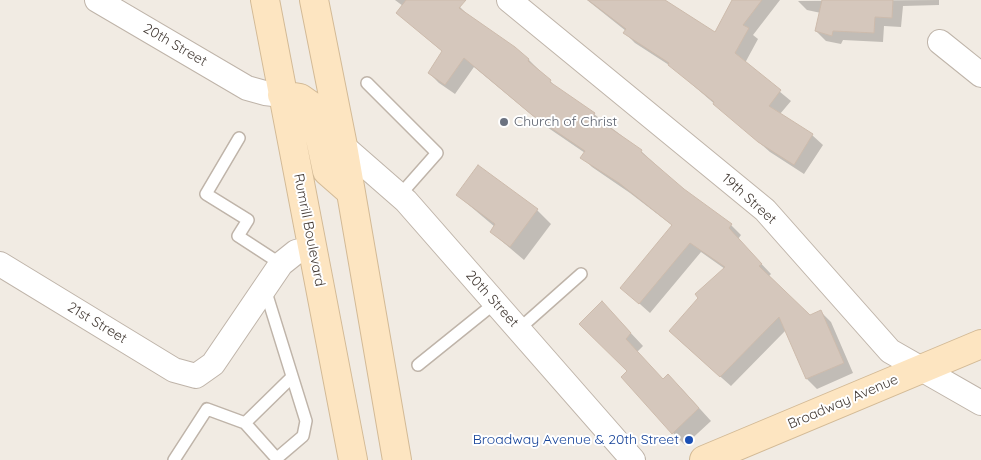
<!DOCTYPE html>
<style>
body{margin:0}
canvas{display:block;background:#f1ebe3}
</style>
<canvas width="981" height="460"></canvas>
<script>
const context = document.querySelector('canvas').getContext('2d');
context.lineJoin = 'round';
function fill(path, color) {
  context.fillStyle = color;
  context.fill(path, 'evenodd');
}
function poly(rows) {
  const path = new Path2D();
  for (const r of rows) {
    path.moveTo(r[0], r[1]);
    for (let i = 2; i < r.length; i += 2) path.lineTo(r[i], r[i + 1]);
  }
  return path;
}
function stroke(path, color, width, dash) {
  context.strokeStyle = color;
  context.lineWidth = width;
  context.lineCap = dash ? 'butt' : 'round';
  context.setLineDash(dash || []);
  context.stroke(path);
}
function write(font, color, halo, rows, align = 'center') {
  context.font = font + ' Quicksand,sans-serif';
  context.lineWidth = 4;
  context.setLineDash([]);
  context.textBaseline = 'middle';
  context.strokeStyle = halo;
  context.fillStyle = color;
  for (const [text, x, y, turn = 0] of rows) {
    context.save();
    context.translate(x, y);
    context.rotate((+turn || 0) * Math.PI / 180);
    context.textAlign = isNaN(turn) ? turn : align;
    if (halo) context.strokeText(text, 0, 0);
    context.fillText(text, 0, 0);
    context.restore();
  }
}
const shadow = poly([
 [395,0,453,0,470,17,529,60,558,89,594,114,641,151,683,190,731,225,741,235,738,239,771,274,769,276,810,316,821,312,831,322,853,373,817,389,807,379,786,330,731,386,680,341,725,269,701,252,650,313,632,297,673,226,630,193,592,167,582,157,585,153,544,125,474,67,455,94,439,83,429,73,443,52,397,13,403,6],
 [587,0,662,0,715,34,734,0,780,0,753,35,758,39,745,63,791,101,780,114,812,135,823,145,804,174,770,152,672,67,635,43,625,33,626,31],
 [939,0,939,5,903,6,901,27,884,26,883,42,843,40,841,44,826,41,816,31,821,13,807,10,798,1],
 [457,195,537,210,551,224,524,260,491,232,495,227],
 [614,315,643,346,637,352,663,381,681,388,711,421,685,445,673,433,629,371]
]);
const building = poly([
 [406,0,466,0,459,8,515,47,529,59,528,61,551,80,550,82,595,113,593,116,642,150,641,152,684,189,732,224,729,228,762,264,759,266,810,315,821,310,844,363,806,379,779,317,720,377,669,331,698,298,695,294,725,267,690,243,639,304,620,288,672,225,619,183,580,158,585,151,532,115,464,58,445,85,428,73,442,51,396,13,406,0],
 [588,0,665,0,715,32,732,0,762,0,743,25,749,28,735,53,781,90,769,106,813,134,794,165,758,142,713,104,714,102,668,65,669,63,623,33,626,29,588,0],
 [822,0,893,0,892,18,875,17,874,33,833,31,832,36,815,31,822,0],
 [478,165,538,209,510,247,490,232,495,224,456,195,478,165],
 [602,301,631,333,626,339,663,379,668,374,699,408,672,434,621,377,627,371,579,324,602,301]
]);
const lane = poly([
 [367,83,437,153,399,196],
 [239,138,206,194,248,220,238,236,281,264],
 [265,289,306,421,303,436,276,459],
 [519,329,581,274],
 [418,365,495,303],
 [245,423,292,377],
 [174,460,207,409,245,423,278,460]
]);
const street = poly([
 [97,0,247,88,265,93,282,95],
 [509,0,765,210,890,351,981,403],
 [940,42,981,75],
 [343,146,406,201,633,460],
 [0,264,174,370,196,376,213,364,281,264,296,252,312,248]
]);
const secondary = poly([
 [265,0,353,460],
 [314,0,343,146,397,460],
 [282,95,300,98,310,105,315,115,327,171,351,192],
 [704,460,981,344]
]);
const markers = [
 [504,122,5,"#6b7280"],
 [689,440,5,"#1a4fb4"]
];
const streetNames = [
 ["20th Street",175,45,30],
 ["19th Street",749,199,42],
 ["Rumrill Boulevard",309,230,79],
 ["20th Street",492,299,48],
 ["21st Street",97,323,31],
 ["Broadway Avenue",843,402,-23]
];
const worshipNames = [
 ["Church of Christ",514,122]
];
const transitNames = [
 ["Broadway Avenue & 20th Street",679,440]
];
fill(shadow, '#0003');
fill(building, '#d5c7bc');
stroke(building, '#cdbbac', 1);
stroke(lane, '#bfb4a9', 14);
stroke(street, '#bfb4a9', 26);
stroke(secondary, '#d3ba96', 30);
stroke(lane, '#fff', 11);
stroke(street, '#fff', 24);
stroke(secondary, '#fde5c1', 28);
for (const [x, y, r, color] of markers) {
  const dot = new Path2D();
  dot.arc(x, y, r, 0, 2 * Math.PI);
  context.fillStyle = color;
  context.fill(dot);
  stroke(dot, '#fff', 2);
}
write('14px', '#433a34', '#fff', streetNames);
write('14px', '#5b616d', '#fff', worshipNames, 'left');
write('14px', '#164399', '#fff', transitNames, 'right');
</script>
